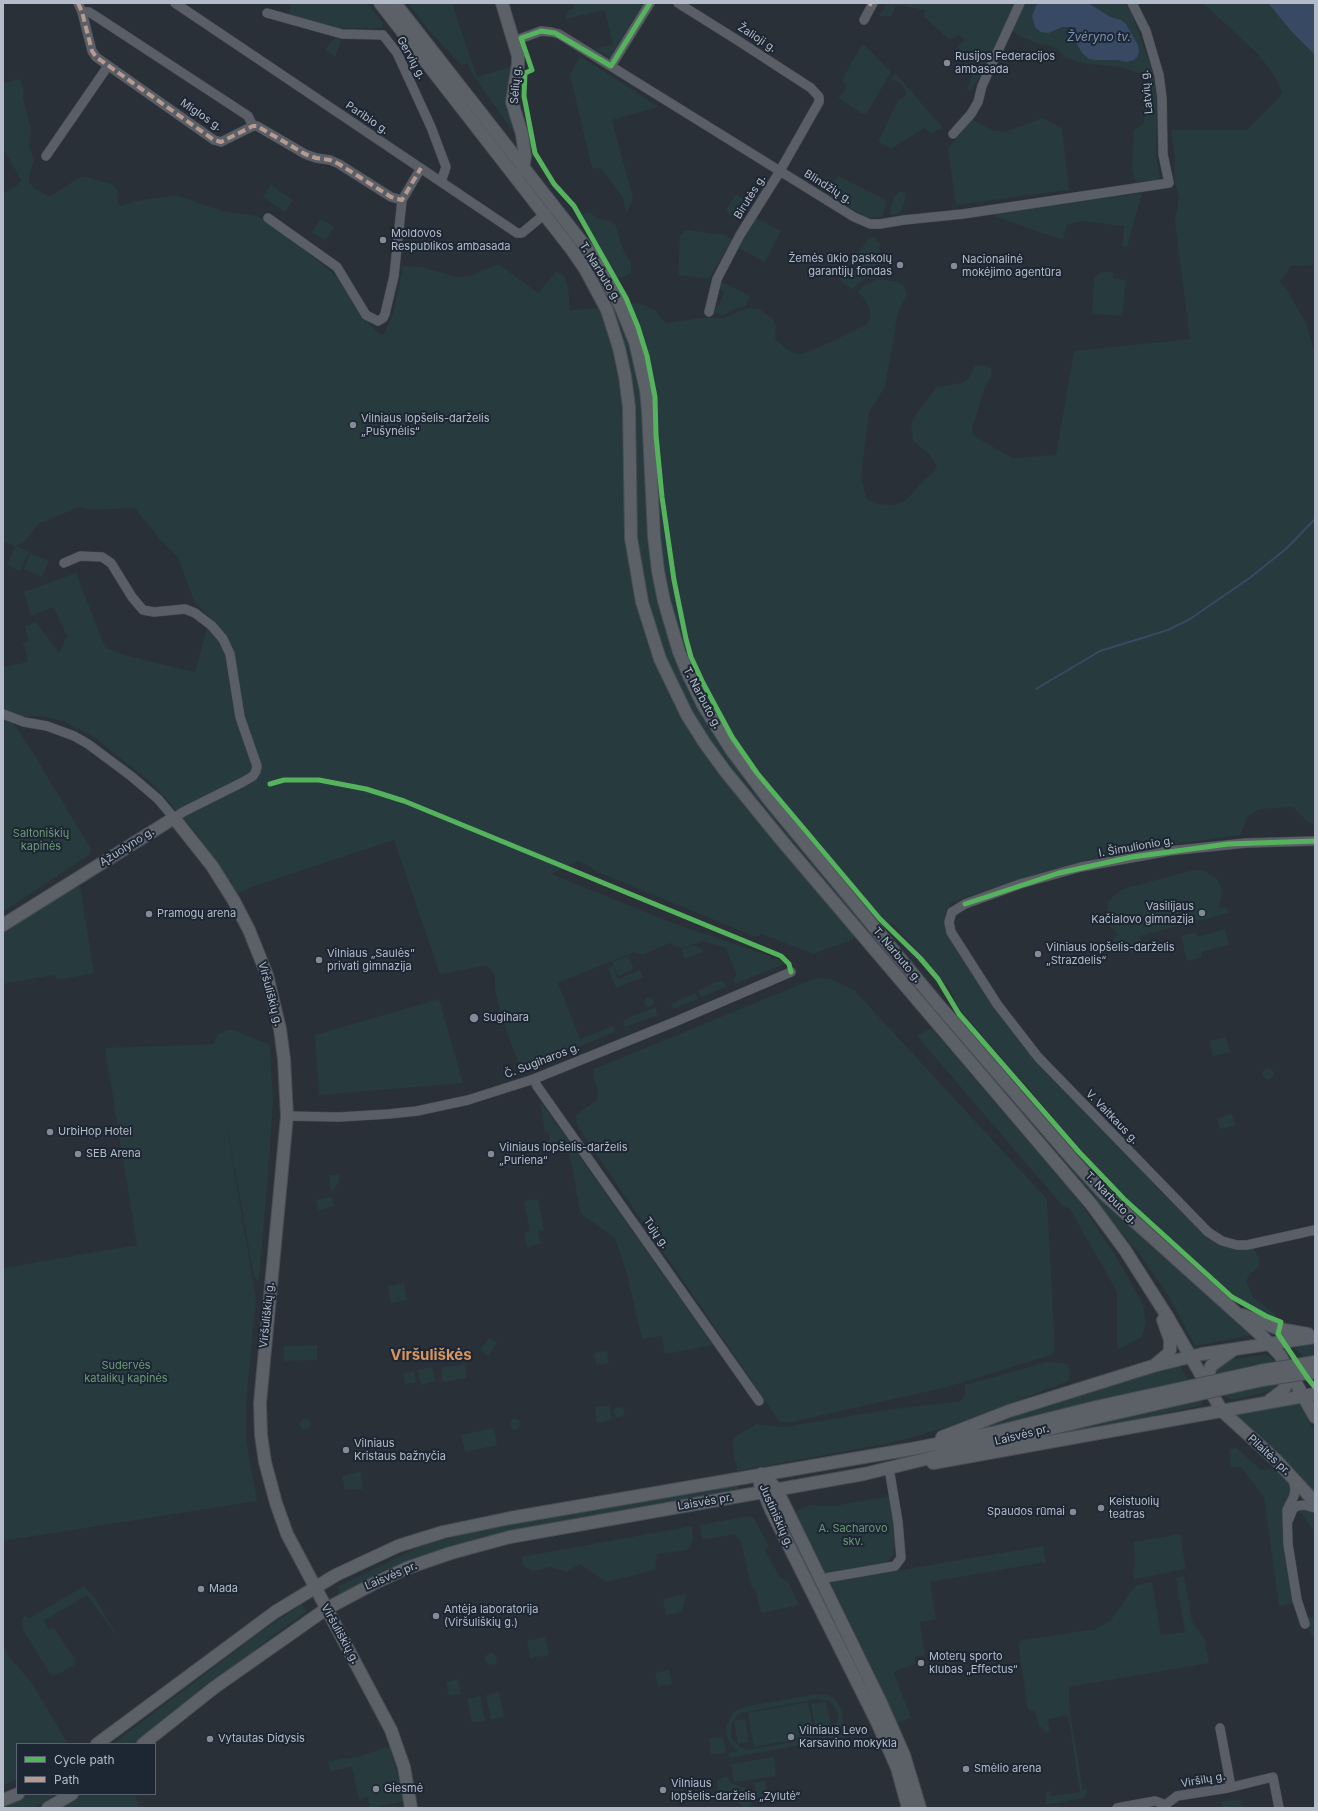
<!DOCTYPE html>
<meta charset="utf-8">
<style>
body{margin:0}
#map{position:relative;width:1318px;height:1811px;overflow:hidden;background:#2a3038;font-family:Inter,sans-serif}
canvas{display:block}
.frame{position:absolute;inset:0;border:4px solid #b4bcc9;pointer-events:none}
.legend{position:absolute;left:16px;top:1743px;width:140px;height:52px;box-sizing:border-box;background:#1d2633;border:1px solid #59626f;margin:0;padding:5px 7px;list-style:none;font-size:12px;color:#b4bcc9}
.legend li{display:flex;align-items:center;gap:8px;height:20px}
.legend b{width:20px;border:1px solid #59626f}
</style>
<div id="map">
<canvas width="1318" height="1811"></canvas>
<div class="frame"></div>
<ul class="legend">
<li><b style="height:5px;background:#56b35d"></b>Cycle path</li>
<li><b style="height:5px;background:#b69a8f"></b>Path</li>
</ul>
</div>
<script>
const context = document.querySelector('canvas').getContext('2d');
context.lineJoin = 'round';
function fill(path, color) {
  context.fillStyle = color;
  context.fill(path, 'evenodd');
}
function poly(rows) {
  const path = new Path2D();
  for (const r of rows) {
    if (r.length === 3) {
      path.moveTo(r[0] + r[2], r[1]);
      path.arc(r[0], r[1], r[2], 0, 2 * Math.PI);
      continue;
    }
    path.moveTo(r[0], r[1]);
    for (let i = 2; i < r.length; i += 2) path.lineTo(r[i], r[i + 1]);
  }
  return path;
}
function stroke(path, color, width, dash) {
  context.strokeStyle = color;
  context.lineWidth = width;
  context.lineCap = dash ? 'butt' : 'round';
  context.setLineDash(dash || []);
  context.stroke(path);
}
function write(font, color, halo, rows, align = 'center') {
  context.font = font + ' Inter,sans-serif';
  context.lineWidth = 4;
  context.setLineDash([]);
  context.textBaseline = 'middle';
  context.strokeStyle = halo;
  context.fillStyle = color;
  for (const [text, x, y, turn = 0] of rows) {
    context.save();
    context.translate(x, y);
    context.rotate((+turn || 0) * Math.PI / 180);
    context.textAlign = isNaN(turn) ? turn : align;
    if (halo) context.strokeText(text, 0, 0);
    context.fillText(text, 0, 0);
    context.restore();
  }
}
const green = poly([
 [291,3,367,3,383,23,382,28,338,28,289,15],
 [408,3,452,3,477,77,510,67,506,107,517,137,473,75,468,64,461,65,431,33],
 [574,3,643,3,610,58,595,48,613,45,605,10,565,19,568,10,574,9],
 [887,3,1037,3,1032,16,1035,27,1058,30,1063,27,1068,27,1073,32,1077,45,1083,54,1089,59,1117,60,1127,62,1138,45,1126,24,1121,20,1111,17,1088,3,1125,3,1132,14,1154,76,1157,104,1156,153,1160,177,1156,180,1136,182,1132,170,1134,130,1144,123,1148,82,1146,75,1119,67,1081,63,1067,58,1057,49,1048,45,1039,44,1021,37,1006,26,984,71,970,91,967,90,974,69,971,63,957,47,965,40,959,35,950,40,924,17,925,10,896,5,892,16,879,16],
 [1203,3,1268,3,1291,31,1315,55,1315,265,1303,266,1292,265,1280,282,1286,288,1306,323,1315,354,1315,825,1307,821,1293,807,1260,809,1248,816,1240,835,1144,849,1088,860,1037,874,949,903,951,908,946,914,944,922,946,930,950,937,980,986,1001,1016,1034,1059,1076,1103,1205,1236,1222,1246,1234,1249,1253,1248,1259,1258,1259,1267,1250,1274,1247,1279,1247,1283,1253,1297,1276,1315,1275,1317,1256,1309,1241,1301,1150,1221,1104,1176,957,1006,950,989,893,924,873,932,1105,1202,1253,1335,1195,1346,1169,1296,1138,1252,867,934,813,954,762,934,756,937,595,871,588,865,578,861,551,874,675,924,770,956,772,960,776,958,779,959,784,964,735,984,733,979,737,976,726,948,702,941,682,949,670,943,643,955,634,952,558,983,580,1039,613,1026,615,1032,521,1071,502,1018,495,990,495,976,490,968,485,966,440,974,394,840,249,888,237,894,196,833,153,784,95,738,83,731,65,722,48,717,32,716,14,718,12,721,30,748,91,849,89,855,3,912,3,667,28,662,25,647,22,644,28,640,25,626,36,622,59,653,67,636,53,607,31,616,24,592,76,573,105,647,124,655,195,672,210,617,194,601,178,557,162,542,135,508,92,510,80,507,38,524,26,540,16,546,29,552,20,571,7,565,15,546,3,541,3,194,19,184,21,180,3,148,3,81,7,83,16,79,21,81,24,89,23,98,31,129,29,146,34,161,29,176,29,182,34,188,48,196,52,195,80,177,85,177,111,184,117,190,118,204,121,206,135,201,176,195,222,211,258,216,288,237,335,275,361,315,380,335,384,334,393,314,403,266,422,267,457,277,470,276,493,266,500,265,538,293,556,272,564,276,568,288,570,310,609,307,527,181,592,263,615,306,638,303,655,310,662,320,668,323,701,318,725,318,739,311,751,308,759,309,772,318,776,325,775,336,776,340,791,352,798,354,808,352,831,342,867,324,870,318,870,310,865,299,858,293,862,287,878,279,898,282,903,285,907,294,898,312,885,387,869,412,861,478,867,499,876,504,895,505,906,500,925,479,931,475,937,466,931,456,913,441,911,424,919,410,937,387,962,383,968,379,975,366,984,365,992,369,991,378,986,384,973,425,972,432,974,436,1012,458,1056,455,1074,351,1190,339,1175,221,1179,198,1174,178,1175,157,1171,130,1247,130,1279,98,1282,92,1274,75,1259,55],
 [335,38,341,41,335,57,325,49],
 [864,44,891,72,867,113,862,114,838,97,844,92,847,85,842,80,861,46],
 [580,56,659,107,612,120,633,199,626,214,623,198,602,169,592,168,570,75],
 [896,74,943,128,931,133,924,128,891,149,878,142,898,100,905,97,906,91,902,84,891,79],
 [1042,118,1062,128,1069,190,956,205,948,149,972,119,991,130,1005,132],
 [838,176,884,199,886,205,882,217,867,218,826,194],
 [271,185,293,200,285,212,263,197],
 [899,192,905,192,906,197,901,212,898,214,891,215,890,212,894,196],
 [1142,193,1127,247,1122,246,1124,226,1080,221,1067,225,1063,240,996,217,995,214,999,212],
 [736,194,745,200,734,217,725,211],
 [585,213,590,213,599,219,611,221,615,224,623,249,631,263,631,272,629,274,622,278,616,276,582,215],
 [756,218,781,231,765,262,739,248],
 [321,219,334,227,325,241,312,232],
 [685,230,726,235,732,239,709,279,678,275,680,236],
 [874,237,880,244,878,268,852,289,839,280,869,238],
 [1101,272,1113,272,1113,278,1126,280,1122,316,1092,314,1094,278],
 [720,281,750,296,746,306,739,307,723,315,714,312,717,305,719,305,724,293,719,287],
 [30,553,49,561,42,577,24,569],
 [1194,870,1205,871,1215,877,1219,882,1222,894,1219,908,1227,907,1228,913,1136,937,1140,937,1143,949,1123,954,1120,942,1115,943,1113,937,1119,935,1110,926,1107,919,1108,904,1113,896,1123,889],
 [80,885,94,973,57,980,55,975,3,984,3,932],
 [1225,929,1229,945,1201,952,1202,957,1187,961,1181,936,1196,932,1197,937],
 [694,945,705,951,685,959,681,950],
 [628,956,634,969,618,976,612,962],
 [613,966,618,979,640,970,643,977,616,988,608,968],
 [816,978,831,979,854,990,1047,1199,1055,1349,1051,1355,947,1387,792,1422,780,1422,577,1126,576,1115,597,1100,598,1092,593,1075,594,1069],
 [722,980,726,987,701,997,698,990],
 [696,993,698,999,673,1009,671,1004],
 [649,1002,4.5],
 [439,999,463,1083,319,1095,315,1035],
 [655,1007,658,1015,625,1027,623,1020],
 [931,1028,1078,1199,1114,1253,1143,1304,1146,1323,1142,1337,1117,1350,1117,1292,1070,1209,1062,1205,917,1036],
 [228,1030,233,1030,268,1044,270,1048,273,1101,269,1163,259,1279,257,1280,254,1277,224,1109,256,1300,246,1403,246,1439,257,1501,3,1541,3,1268,137,1245,105,1048,213,1044,219,1034],
 [1226,1037,1230,1052,1213,1056,1210,1041],
 [1268,1074,5.5],
 [540,1101,548,1112,713,1345,665,1354,662,1336,642,1339,627,1274,615,1238,581,1214,569,1153,566,1149,556,1144,548,1146,547,1141,550,1140,548,1132,545,1133],
 [1232,1114,1235,1126,1220,1129,1217,1118],
 [329,1175,339,1175,340,1180,333,1191,331,1191],
 [332,1197,334,1206,318,1210,316,1200],
 [538,1199,544,1230,538,1231,541,1244,527,1247,524,1233,530,1231,524,1201],
 [404,1283,407,1300,391,1303,388,1286],
 [489,1338,497,1343,488,1356,480,1350],
 [1293,1344,1315,1344,1315,1356,1304,1358,1292,1345],
 [317,1345,317,1360,284,1361,284,1346],
 [607,1350,609,1363,597,1365,594,1353],
 [1265,1354,1270,1357,1275,1362,1213,1374,1214,1370,1224,1361],
 [1051,1362,1068,1364,1070,1371,1069,1379,1066,1382,947,1427,891,1443,737,1471,737,1462,734,1462,733,1438,756,1424,784,1427,894,1409,961,1401,965,1395,965,1385,1043,1363],
 [465,1364,467,1378,443,1382,441,1368],
 [1179,1364,1188,1380,975,1431,1045,1405],
 [432,1367,435,1381,421,1385,418,1370],
 [414,1371,416,1383,405,1384,403,1373],
 [1279,1383,1277,1388,1271,1391,1237,1399,1231,1399,1221,1394],
 [1200,1399,1203,1405,1134,1420,1031,1439],
 [1300,1402,1315,1434,1315,1493,1297,1472,1233,1416],
 [609,1405,612,1420,597,1423,595,1407],
 [619,1412,5.5],
 [515,1424,5.5],
 [305,1424,5.5],
 [494,1428,497,1445,465,1452,461,1435],
 [1237,1448,1261,1470,1276,1469,1286,1477,1292,1487,1285,1547,1293,1603,1279,1606,1264,1497,1241,1467,1231,1468,1229,1449],
 [361,1471,363,1489,345,1490,342,1476],
 [737,1483,741,1492,530,1529,341,1595,337,1587,419,1547,495,1525],
 [890,1496,896,1540,893,1556,885,1563,826,1574,796,1517,796,1511,810,1505,833,1506],
 [1298,1509,1311,1510,1315,1515,1315,1532],
 [780,1515,832,1613,896,1748,780,1516],
 [748,1516,754,1518,769,1546,765,1551,774,1567,781,1578,788,1582,799,1605,761,1613,756,1592,751,1586,741,1542,735,1534,707,1539,703,1538,701,1535,700,1525],
 [692,1526,693,1540,690,1547,686,1550,657,1554,655,1570,606,1582,580,1564,567,1572,551,1567,533,1571,523,1566,521,1557],
 [1180,1534,1186,1569,1135,1579,1133,1576,1135,1559,1133,1542],
 [1043,1546,1046,1562,930,1582,936,1619,920,1622,925,1655,915,1657,916,1664,895,1671,894,1673,911,1718,897,1723,830,1582],
 [1184,1576,1192,1621,1205,1640,1209,1663,1069,1687,1069,1707,1083,1790,1087,1789,1087,1792,1084,1798,1046,1805,1046,1793,1051,1791,1052,1796,1080,1792,1068,1715,1048,1719,1050,1730,1047,1733,1044,1732,1042,1727,1039,1727,1035,1710,1031,1711,1028,1709,1018,1645,1022,1640,1096,1629,1110,1621,1136,1585,1152,1582,1161,1635,1185,1632,1176,1578],
 [84,1586,96,1600,116,1634,115,1634,87,1595,44,1621,49,1630,54,1628,75,1659,74,1665,57,1675,50,1674,23,1630,22,1620,25,1615,28,1619],
 [686,1594,682,1612,666,1615,663,1599],
 [302,1604,306,1612,272,1636,235,1668,135,1744,114,1743,259,1633],
 [1315,1617,1315,1639,1310,1634,1310,1627,1306,1618],
 [545,1637,549,1655,530,1658,527,1641],
 [3,1645,9,1657,31,1682,68,1744,17,1744,17,1779,3,1786],
 [491,1659,6],
 [669,1670,672,1684,658,1686,655,1673],
 [458,1679,461,1694,449,1696,446,1682],
 [499,1692,504,1717,491,1720,486,1695],
 [817,1694,827,1695,833,1697,839,1704,842,1712,843,1721,838,1733,844,1732,845,1737,729,1758,728,1753,737,1751,731,1745,726,1734,727,1724,734,1712,743,1707],
 [817,1699,828,1701,832,1704,838,1714,838,1720,834,1729,825,1736,747,1750,739,1746,732,1739,731,1733,732,1724,736,1716,742,1713],
 [480,1696,485,1721,472,1723,467,1699],
 [808,1702,815,1736,754,1747,748,1713],
 [826,1702,832,1730,816,1733,811,1704],
 [745,1719,749,1742,738,1744,734,1721],
 [723,1737,726,1753,711,1755,709,1739],
 [390,1746,404,1801,370,1808,368,1797,359,1799,352,1767,330,1771,328,1761,358,1757],
 [774,1757,776,1776,734,1782,731,1764],
 [727,1776,731,1783,745,1788,752,1804,747,1808,718,1792,717,1781,722,1777],
 [765,1781,767,1796,757,1798,754,1783],
 [30,1794,57,1794,34,1808,3,1808,3,1804],
 [79,1794,135,1794,139,1808,56,1808],
 [1240,1799,1241,1808,1222,1808,1221,1802]
]);
const water = poly([
 [1037,3,1088,3,1111,17,1121,20,1126,24,1138,45,1139,52,1137,57,1134,60,1127,62,1117,60,1095,60,1089,59,1083,54,1077,45,1073,32,1068,27,1063,27,1048,33,1041,32,1035,27,1032,16],
 [1268,3,1315,3,1315,55,1291,31]
]);
const stream = poly([
 [1036,689,1100,651,1168,630,1190,619,1251,577,1287,548,1315,519]
]);
const minor = poly([
 [78,3,82,12,92,51,96,57,214,140,221,142,253,126,257,126,305,154,316,158,330,160,339,164,391,197,402,200],
 [175,3,517,233,522,233,546,213],
 [678,3,737,40,811,88,819,97,819,102,777,176,740,235,717,279,709,312],
 [82,12,89,12,94,15,248,116,253,126],
 [267,13,342,34,383,35,397,53,431,127,446,167,441,182],
 [864,20,873,3],
 [514,41,541,31,551,32,559,34,854,217,870,224,880,224,904,220,963,214,1169,183,1163,154,1162,98,1159,75,1146,31,1132,3],
 [611,66,650,3],
 [953,134,971,114,978,102,982,86,991,66,1020,3],
 [46,156,108,66],
 [268,218,337,267,366,315,378,321,383,318,385,314,394,276,402,200,421,168],
 [3,714,24,722,47,726,74,736,88,744,131,776,158,799,174,818,183,812,243,782,253,776,256,771,257,766,240,717,230,654,223,639,212,626,195,613,185,609,154,612,143,610,132,597,111,563,102,557,80,556,64,563],
 [1315,841,1246,843,1169,851,1081,867,1020,884,965,904,952,912,949,922,951,932,997,1004,1038,1057,1208,1232,1222,1241,1237,1245,1247,1245,1315,1230],
 [534,1079,537,1086,759,1401],
 [287,1116,339,1117,389,1114,417,1111,468,1100,534,1079,672,1023,791,972],
 [1293,1477,1295,1490,1294,1496,1287,1510,1288,1544,1297,1600,1305,1624],
 [1289,1519,1293,1509,1297,1506,1304,1505,1315,1508],
 [820,1579,895,1566,901,1558,898,1522,889,1468],
 [1220,1728,1231,1787],
 [1164,1806,1177,1796,1228,1788,1273,1777,1279,1808],
 [1117,1808,1155,1801,1161,1803,1166,1808]
]);
const major = poly([
 [380,3,572,250,585,269,607,310,619,348,625,376,629,407,631,538,642,602,660,659,687,715,704,742,725,771,783,842,1091,1204,1125,1250,1167,1316,1222,1411,1276,1460,1315,1502],
 [395,3,592,255,620,305,635,342,646,390,648,411,654,536,658,571,664,601,679,652,689,676,703,705,732,751,769,800,937,1003,1074,1161,1104,1194,1262,1336,1280,1355,1315,1417],
 [502,3,518,56,518,64,512,102,522,134,525,156,523,170],
 [3,925,174,818,212,866,234,901,249,930,267,975,280,1029,284,1059,287,1116,260,1403,261,1435,265,1462,276,1503,287,1534,391,1730,404,1767,411,1808],
 [1243,1315,1279,1329,1308,1334],
 [1156,1364,1167,1355,1170,1350,1170,1340,1163,1320],
 [1209,1387,1207,1378,1211,1366,1233,1350],
 [1270,1400,1282,1391,1285,1387,1289,1369],
 [942,1437,1009,1411,1153,1366,1202,1354,1315,1337],
 [933,1463,1315,1394],
 [761,1474,767,1478,777,1490,881,1703,904,1755,920,1808],
 [761,1474,760,1484,771,1510,877,1722,897,1768,908,1808],
 [97,1744,275,1612,336,1575,398,1546,443,1532,510,1518,911,1449,992,1433,1096,1407],
 [143,1744,215,1687,326,1609,373,1584,407,1568,451,1553,510,1537,864,1474,1099,1417],
 [3,1800,18,1794],
 [48,1808,72,1794]
]);
const majorBridge = poly([
 [1096,1407,1260,1371,1315,1362],
 [1099,1417,1262,1380,1315,1372]
]);
const quiet = poly([
 [78,3,82,12,92,51,96,57,214,140,221,142,253,126,257,126,305,154,316,158,330,160,339,164,391,197,402,200,421,168],
 [869,3,872,5]
]);
const cycleway = poly([
 [650,3,611,66,555,33,541,31,521,38,532,70,525,73,524,96,535,153,554,184,574,206,626,298,638,327,647,356,655,397,656,435,662,497,674,580,686,639,691,657,703,683,732,737,757,773,880,919,920,958,938,979,959,1014,1079,1152,1124,1199,1232,1297,1266,1316,1281,1322,1278,1334,1309,1380,1315,1387],
 [270,784,284,780,319,780,366,789,404,801,781,956,789,964,791,972],
 [965,904,1059,873,1132,857,1228,844,1315,841]
]);
const markers = [
 [947,63,4,"#848b96"],
 [383,240,4,"#848b96"],
 [900,265,4,"#848b96"],
 [954,266,4,"#848b96"],
 [353,425,4,"#848b96"],
 [1202,913,4,"#848b96"],
 [149,914,4,"#848b96"],
 [1038,954,4,"#848b96"],
 [319,960,4,"#848b96"],
 [474,1018,5,"#848b96"],
 [50,1132,4,"#848b96"],
 [78,1154,4,"#848b96"],
 [491,1154,4,"#848b96"],
 [346,1450,4,"#848b96"],
 [1101,1508,4,"#848b96"],
 [1073,1512,4,"#848b96"],
 [201,1589,4,"#848b96"],
 [436,1616,4,"#848b96"],
 [921,1663,4,"#848b96"],
 [791,1737,4,"#848b96"],
 [210,1739,4,"#848b96"],
 [966,1769,4,"#848b96"],
 [376,1789,4,"#848b96"],
 [663,1790,4,"#848b96"]
];
const streetNames = [
 ["Žalioji g.",757,38,33],
 ["Gervių g.",411,58,61],
 ["Sėlių g.",516,85,-85],
 ["Latvių g.",1147,92,-96],
 ["Miglos g.",201,115,34],
 ["Paribio g.",367,118,34],
 ["Blindžių g.",828,187,32],
 ["Birutės g.",750,197,-58],
 ["T. Narbuto g.",600,272,58],
 ["T. Narbuto g.",702,698,62],
 ["Ąžuolyno g.",127,847,-32],
 ["I. Šimulionio g.",1136,847,-10],
 ["T. Narbuto g.",897,955,50],
 ["Viršuliškių g.",270,994,75],
 ["Č. Sugiharos g.",542,1061,-21],
 ["V. Vaitkaus g.",1112,1117,46],
 ["T. Narbuto g.",1111,1198,45],
 ["Tujų g.",656,1233,55],
 ["Viršuliškių g.",267,1315,-84],
 ["Laisvės pr.",1022,1435,-14],
 ["Pilaitės pr.",1269,1455,43],
 ["Laisvės pr.",705,1502,-10],
 ["Justiniškių g.",776,1516,66],
 ["Laisvės pr.",391,1576,-23],
 ["Viršuliškių g.",340,1634,61],
 ["Viršilų g.",1203,1780,-10]
];
const poiNames = [
 ["Rusijos Federacijos",955,57],
 ["ambasada",955,70],
 ["Moldovos",391,234],
 ["Respublikos ambasada",391,247],
 ["Žemės ūkio paskolų",892,259,"right"],
 ["garantijų fondas",892,272,"right"],
 ["Nacionalinė",962,260],
 ["mokėjimo agentūra",962,273],
 ["Vilniaus lopšelis-darželis",361,419],
 ["„Pušynėlis“",361,432],
 ["Vasilijaus",1194,907,"right"],
 ["Kačialovo gimnazija",1194,920,"right"],
 ["Pramogų arena",157,914],
 ["Vilniaus lopšelis-darželis",1046,948],
 ["„Strazdelis“",1046,961],
 ["Vilniaus „Saulės”",327,954],
 ["privati gimnazija",327,967],
 ["Sugihara",483,1018],
 ["UrbiHop Hotel",58,1132],
 ["Vilniaus lopšelis-darželis",499,1148],
 ["„Puriena“",499,1161],
 ["SEB Arena",86,1154],
 ["Vilniaus",354,1444],
 ["Kristaus bažnyčia",354,1457],
 ["Keistuolių",1109,1502],
 ["teatras",1109,1515],
 ["Spaudos rūmai",1065,1512,"right"],
 ["Mada",209,1589],
 ["Antėja laboratorija",444,1610],
 ["(Viršuliškių g.)",444,1623],
 ["Moterų sporto",929,1657],
 ["klubas „Effectus“",929,1670],
 ["Vilniaus Levo",799,1731],
 ["Karsavino mokykla",799,1744],
 ["Vytautas Didysis",218,1739],
 ["Smėlio arena",974,1769],
 ["Vilniaus",671,1784],
 ["lopšelis-darželis „Zylutė“",671,1797],
 ["Giesmė",384,1789]
];
const parkNames = [
 ["Saltoniškių",41,834],
 ["kapinės",41,847],
 ["Sudervės",126,1366],
 ["katalikų kapinės",126,1379],
 ["A. Sacharovo",853,1529],
 ["skv.",853,1542]
];
const waterNames = [
 ["Žvėryno tv.",1099,37]
];
const districtNames = [
 ["Viršuliškės",431,1355]
];
fill(green, '#273a3e');
fill(water, '#384963');
stroke(stream, '#384963', 2);
stroke(minor, '#484c53', 10);
stroke(major, '#484c55', 14);
stroke(minor, '#5a5e66', 9);
stroke(major, '#5c6168', 12);
stroke(majorBridge, '#484c55', 14, []);
stroke(majorBridge, '#5c6168', 12);
stroke(quiet, '#b69a8f', 4, [8, 4]);
stroke(cycleway, '#56b35d', 5);
for (const [x, y, r, color] of markers) {
  const dot = new Path2D();
  dot.arc(x, y, r, 0, 2 * Math.PI);
  context.fillStyle = color;
  context.fill(dot);
  stroke(dot, '#1d2633', 1.5);
}
write('11px', '#b4bcc9', '#1d2633', streetNames);
write('11px', '#b4bcc9', '#1d2633', poiNames, 'left');
write('11px', '#6b9a76', '#1d2633', parkNames);
write('italic 12px', '#7c92b1', '#1d2633', waterNames);
write('bold 15px', '#d59563', '#1d2633', districtNames);
</script>
